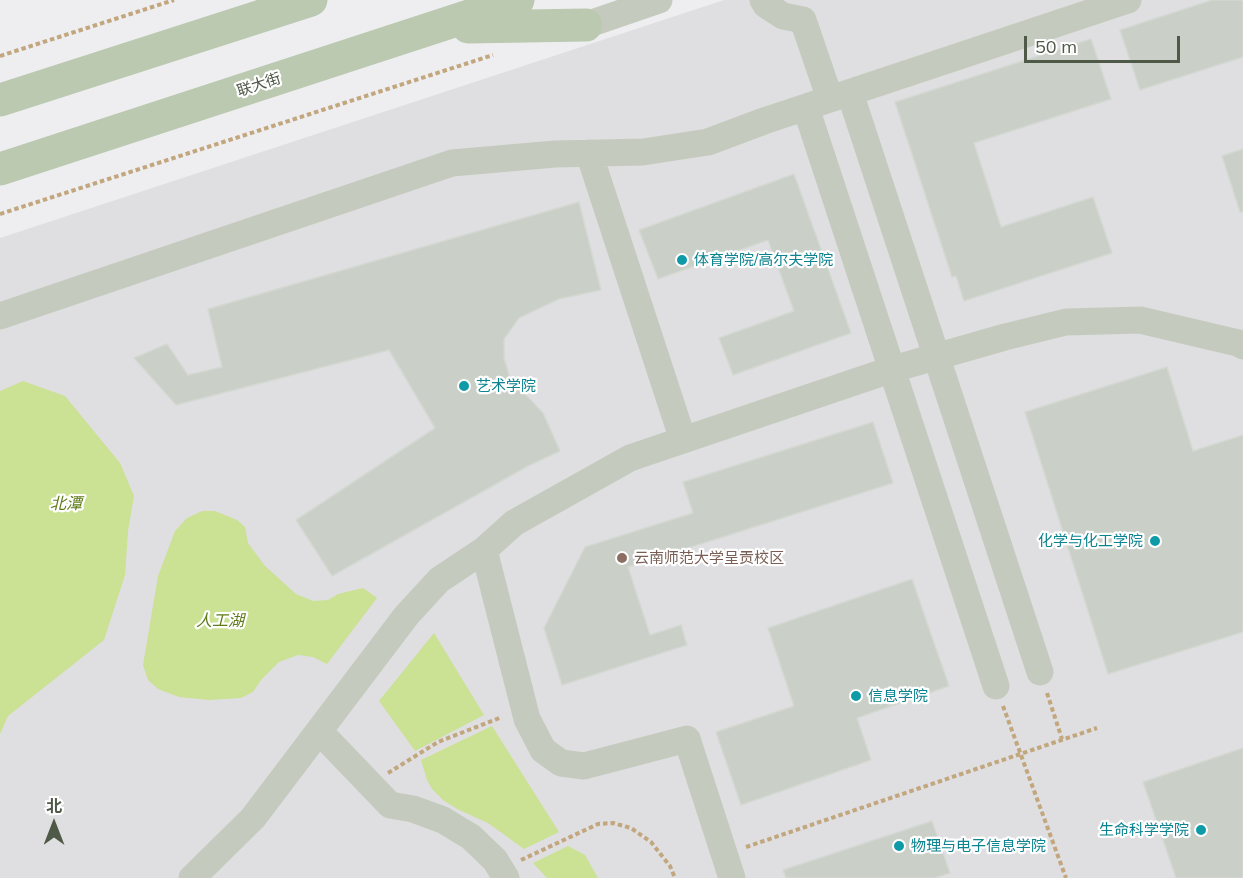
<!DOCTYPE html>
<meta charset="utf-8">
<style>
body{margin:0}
#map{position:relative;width:1243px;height:878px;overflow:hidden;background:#eeeef0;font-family:Mulish,"Noto Sans SC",sans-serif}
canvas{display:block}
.north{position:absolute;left:24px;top:794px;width:60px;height:60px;-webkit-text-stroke:4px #fff;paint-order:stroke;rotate:0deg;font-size:16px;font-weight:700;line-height:24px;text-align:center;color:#4f5948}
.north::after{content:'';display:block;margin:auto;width:21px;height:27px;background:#4f5948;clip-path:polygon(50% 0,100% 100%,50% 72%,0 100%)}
.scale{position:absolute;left:1024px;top:36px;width:156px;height:27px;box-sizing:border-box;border:3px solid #4f5948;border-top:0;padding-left:8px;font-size:18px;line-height:21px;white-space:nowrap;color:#4f5948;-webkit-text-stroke:4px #fff;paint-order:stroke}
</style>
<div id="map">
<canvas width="1243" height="878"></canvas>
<div class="north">北</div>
<div class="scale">50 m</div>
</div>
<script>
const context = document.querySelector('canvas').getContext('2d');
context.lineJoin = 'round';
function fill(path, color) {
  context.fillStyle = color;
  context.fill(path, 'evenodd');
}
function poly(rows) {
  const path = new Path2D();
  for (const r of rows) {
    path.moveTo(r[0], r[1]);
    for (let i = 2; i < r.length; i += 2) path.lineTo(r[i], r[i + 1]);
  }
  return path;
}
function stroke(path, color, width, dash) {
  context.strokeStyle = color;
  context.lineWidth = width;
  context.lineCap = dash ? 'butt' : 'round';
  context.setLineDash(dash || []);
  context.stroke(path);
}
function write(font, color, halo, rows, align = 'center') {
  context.font = font + ' Mulish,"Noto Sans SC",sans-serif';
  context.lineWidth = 4.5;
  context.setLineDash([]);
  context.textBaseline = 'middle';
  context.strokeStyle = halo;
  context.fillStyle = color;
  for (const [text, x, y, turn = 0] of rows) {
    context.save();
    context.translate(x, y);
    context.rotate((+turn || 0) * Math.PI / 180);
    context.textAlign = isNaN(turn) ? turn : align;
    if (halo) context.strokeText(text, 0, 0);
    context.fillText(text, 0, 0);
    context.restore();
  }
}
const education = poly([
 [724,0,1243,0,1243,878,0,878,0,238]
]);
const water = poly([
 [23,381,65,396,120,463,134,496,128,531,125,575,104,640,8,716,0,734,0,391],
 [202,511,215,511,237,520,245,527,248,543,265,566,296,594,313,601,328,600,338,594,363,588,377,598,327,664,313,657,298,655,279,662,261,680,253,692,241,698,209,700,179,697,158,689,148,680,143,665,158,576,175,531,187,518],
 [434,633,484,715,415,751,379,701],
 [492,726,559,832,524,849,488,823,457,809,443,800,432,789,427,780,421,760],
 [568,846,585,855,598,878,547,878,533,863]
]);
const building = poly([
 [1212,0,1243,0,1243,57,1140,90,1120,30,1212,0],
 [1091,39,1111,99,974,143,1001,227,1093,197,1112,253,964,301,956,276,952,277,895,102,1091,39],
 [1243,149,1243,212,1240,212,1222,156,1243,149],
 [794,174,851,333,733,375,719,338,794,311,768,240,658,279,639,230,794,174],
 [579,202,601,290,559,299,519,318,504,339,504,358,510,378,543,413,560,451,528,466,332,576,296,520,435,428,389,350,176,405,134,358,167,344,188,375,222,367,208,309,579,202],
 [1167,367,1193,451,1243,435,1243,632,1108,674,1025,412,1167,367],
 [873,422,893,483,628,567,650,635,681,625,687,645,562,685,544,628,585,547,693,513,683,482,873,422],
 [912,579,949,686,857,718,871,760,741,805,716,732,794,706,768,628,912,579],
 [1243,748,1243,878,1176,878,1143,782,1243,748],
 [932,821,950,873,935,878,786,878,783,870,932,821]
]);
const path = poly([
 [0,56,174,0],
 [0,214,493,55],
 [1047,693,1062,739],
 [1003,706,1066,878],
 [388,773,438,742,502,717],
 [746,847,1097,728],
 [521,860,598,824,613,823,631,828,651,842,670,866,675,878]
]);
const minor = poly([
 [763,0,766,5,783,16,803,20],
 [803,20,830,99],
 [586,25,659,0],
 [850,93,1040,672],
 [806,108,996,686],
 [589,153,683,440],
 [0,316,452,163,555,154,643,152,708,142,764,121,1128,0],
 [484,550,527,719,543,750,561,763,584,766,687,739,732,878],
 [319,731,390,805,413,809,443,820,471,837,495,860,506,878],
 [192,878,253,818,406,616,439,580,484,550,514,523,630,458,893,369,1005,337,1066,322,1140,320,1238,343,1243,346]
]);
const major = poly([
 [468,27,586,25],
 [0,100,311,0],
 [0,169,518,0]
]);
const markers = [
 [682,260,6,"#0f9aa8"],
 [464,386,6,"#0f9aa8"],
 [1155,541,6,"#0f9aa8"],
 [622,558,6,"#8d6e63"],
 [856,696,6,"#0f9aa8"],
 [1201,830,6,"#0f9aa8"],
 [899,846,6,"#0f9aa8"]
];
const streetNames = [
 ["联大街",259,85,-18]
];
const cultureNames = [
 ["体育学院/高尔夫学院",694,260],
 ["艺术学院",476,386],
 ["化学与化工学院",1143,541,"right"],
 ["信息学院",868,696],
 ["生命科学学院",1189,830,"right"],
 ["物理与电子信息学院",911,846]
];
const educationNames = [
 ["云南师范大学呈贡校区",634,558]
];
const waterNames = [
 ["北潭",66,504],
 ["人工湖",220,621]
];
fill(education, '#dfdfe1');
fill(water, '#cbe193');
fill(building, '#cacfc8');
stroke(building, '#d4d8d2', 1.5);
stroke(path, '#c2a67d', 4, [4.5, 3]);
stroke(minor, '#c4cbbe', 27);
stroke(major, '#bbc9b0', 33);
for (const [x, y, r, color] of markers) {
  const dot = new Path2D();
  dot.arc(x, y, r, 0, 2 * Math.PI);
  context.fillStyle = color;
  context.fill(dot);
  stroke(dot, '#fff', 2);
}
write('15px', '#4f5948', '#fff', streetNames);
write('15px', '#0d838f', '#fff', cultureNames, 'left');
write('15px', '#785e54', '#fff', educationNames, 'left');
write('italic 16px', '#607b1b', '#fff', waterNames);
</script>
